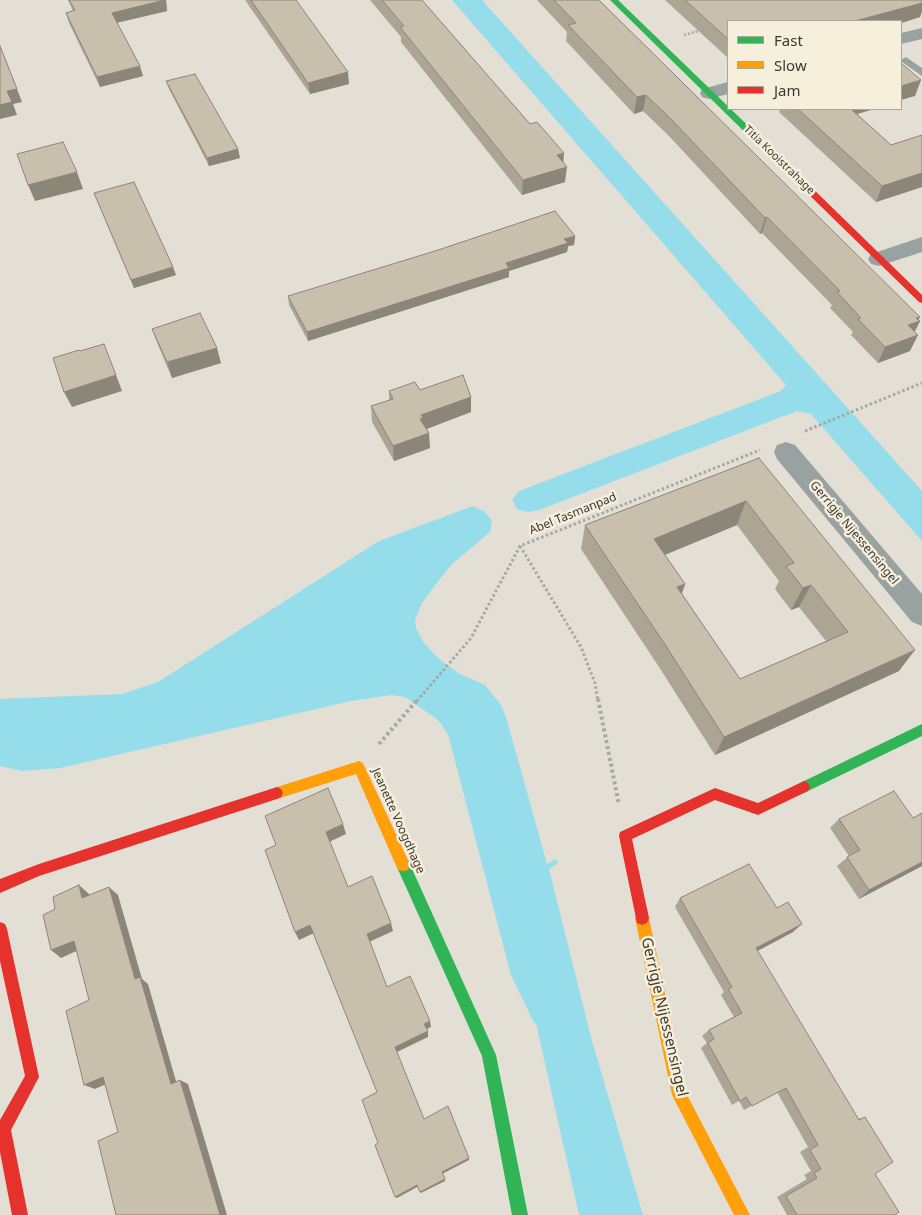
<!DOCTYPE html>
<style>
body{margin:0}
#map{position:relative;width:922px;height:1215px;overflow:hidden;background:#e3dfd5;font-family:"Noto Sans",sans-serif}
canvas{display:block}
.legend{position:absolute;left:727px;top:20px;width:175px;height:90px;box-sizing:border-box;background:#f6efdc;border:1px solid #aba697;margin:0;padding:6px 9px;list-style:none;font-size:15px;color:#3b3830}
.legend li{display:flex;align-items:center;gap:10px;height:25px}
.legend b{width:25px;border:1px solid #aba697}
</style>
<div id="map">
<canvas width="922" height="1215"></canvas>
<ul class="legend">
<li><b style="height:6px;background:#30b455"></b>Fast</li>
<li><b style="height:6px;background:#ff9f0a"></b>Slow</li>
<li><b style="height:6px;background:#e5322d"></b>Jam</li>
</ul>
</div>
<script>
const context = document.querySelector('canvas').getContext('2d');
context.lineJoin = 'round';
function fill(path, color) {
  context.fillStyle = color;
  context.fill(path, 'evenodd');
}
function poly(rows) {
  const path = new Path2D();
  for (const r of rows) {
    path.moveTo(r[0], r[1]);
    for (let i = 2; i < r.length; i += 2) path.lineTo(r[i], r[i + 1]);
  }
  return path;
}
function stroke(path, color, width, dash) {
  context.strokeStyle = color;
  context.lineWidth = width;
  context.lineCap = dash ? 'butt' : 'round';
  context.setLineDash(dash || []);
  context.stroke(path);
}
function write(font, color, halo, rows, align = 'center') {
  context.font = font + ' "Noto Sans",sans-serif';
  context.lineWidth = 5;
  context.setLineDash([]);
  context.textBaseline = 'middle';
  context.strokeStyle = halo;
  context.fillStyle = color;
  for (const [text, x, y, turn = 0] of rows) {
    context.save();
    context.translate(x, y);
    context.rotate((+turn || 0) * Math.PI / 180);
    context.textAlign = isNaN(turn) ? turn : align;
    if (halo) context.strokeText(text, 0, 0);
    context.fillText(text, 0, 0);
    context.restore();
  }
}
const water = poly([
 [452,0,482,0,922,491,922,541,811,414,797,411,539,510,528,512,517,509,512,500,519,491,781,391,786,385],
 [473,506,485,512,492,521,490,532,452,564,439,580,422,603,415,620,416,628,424,643,439,659,460,674,485,685,501,705,506,717,547,864,556,859,558,863,549,869,592,1041,643,1215,579,1215,536,1023,534,1023,511,975,448,734,438,720,405,697,391,695,351,701,60,768,22,771,0,766,0,699,122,694,158,682,379,541]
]);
const pathFar2 = poly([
 [684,35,702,30]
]);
const pathFar1 = poly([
 [805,431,922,383],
 [520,546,581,647,595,683,598,701],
 [417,701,471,638,520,546,760,450]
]);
const path = poly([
 [598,699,619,805],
 [379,744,418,699]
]);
const lane = poly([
 [906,57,922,68,922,76,902,62,901,60,906,57]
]);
const street = poly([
 [922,28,922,39,901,44,901,33,922,28],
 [728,82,728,94,709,99,702,97,700,93,702,89,728,82],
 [922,237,922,252,879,266,871,264,868,259,871,254,922,237],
 [786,442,795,445,922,594,922,626,912,622,777,459,774,452,777,445,786,442]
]);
const fast = poly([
 [610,0,618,0,767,144,767,148,761,148,610,0],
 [922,724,922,736,808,791,804,793,800,791,798,787,800,783,922,724],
 [403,859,408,860,496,1055,528,1215,512,1215,482,1056,396,865,398,860,403,859]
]);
const slow = poly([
 [359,761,363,763,408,860,410,865,408,870,403,871,398,870,356,774,277,799,273,797,271,793,273,789,277,787,359,761],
 [642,911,647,913,649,918,686,1093,750,1215,734,1215,672,1095,635,918,637,913,642,911]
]);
const jam = poly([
 [761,144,767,144,922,295,922,303,919,302,761,148,761,144],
 [804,781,808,783,810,787,808,791,758,815,715,800,632,839,649,918,647,923,642,925,637,923,619,836,620,832,715,788,758,803,804,781],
 [277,787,281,789,283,793,281,797,277,799,39,876,0,893,0,879,39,864,277,787],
 [0,922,5,924,7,929,39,1077,11,1130,28,1215,12,1215,0,1152,0,1120,25,1076,0,961,0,922]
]);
const wall = poly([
 [68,0,166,0,167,11,117,23,143,76,100,87,69,23,66,13,73,11],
 [245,0,296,0,349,84,310,94],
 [370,0,422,0,563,162,565,182,522,195,401,42,401,37],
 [537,0,599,0,920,321,915,331,910,351,878,363,851,335,853,332,830,308,832,305,762,233,760,234,669,136,643,111,634,114,566,41,567,32],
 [665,0,922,0,920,17,901,23,901,21,728,21,728,58],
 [166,81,238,149,240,158,209,166,169,89],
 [780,109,874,109,857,114,891,145,922,135,922,187,876,202,779,112],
 [94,193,176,275,134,288],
 [575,236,574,245,568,246,567,252,509,271,509,277,308,341,289,305,288,296],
 [152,329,221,363,172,378,158,345],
 [420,390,471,397,471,412,426,429,430,448,394,461,372,422,371,406,389,400,389,391],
 [759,458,899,671,715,755,659,667,581,549,585,525],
 [737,525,779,581,775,589,791,610,799,607,826,641,740,679,682,594,685,584,665,555],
 [922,813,922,866,859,899,837,866,849,856,830,828,839,819,913,818],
 [680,898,777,908,793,932,757,951,858,1119,865,1117,875,1174,895,1215,787,1215,777,1197,807,1179,804,1175,811,1171,800,1152,808,1147,777,1092,744,1110,739,1101,732,1105,701,1048,707,1043,702,1036,709,1030,734,1017,721,995,724,992,675,907]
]);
const shadedWall = poly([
 [165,0,166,0,167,11,115,23,112,13],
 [922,3,922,12,920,17,901,23,901,21,855,21],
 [140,66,143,76,100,87,97,77],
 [348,72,349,84,310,94,308,83],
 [921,80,915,96,901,100,901,86],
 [17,89,22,102,13,104,17,115,0,119,0,105,7,91],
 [646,95,643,111,634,114,637,97],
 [843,109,874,109,840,119],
 [238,149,240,158,209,166,207,158],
 [564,153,563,168,567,167,565,182,522,195,523,180,557,155],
 [77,172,83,189,35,201,28,185],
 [922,173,922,187,876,202,882,186],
 [767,217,762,233,760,234,765,218],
 [575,236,574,245,568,246,567,252,509,271,509,277,308,341,307,332,506,263,564,239],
 [173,267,176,275,134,288,131,280],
 [920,317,917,322,920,321,912,337,908,325,916,318],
 [918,335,910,351,878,363,885,347],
 [217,348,221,363,172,378,167,362],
 [116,375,122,391,72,407,64,392],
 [471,397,471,412,424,430,420,419,421,415],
 [429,433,430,448,394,461,393,446],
 [746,501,737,525,647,562,654,539],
 [685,584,677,606,677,587],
 [811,585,799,607,791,610,803,588],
 [915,650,899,671,715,755,724,737],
 [343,824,346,834,329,842,326,832],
 [922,862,922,866,859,899,869,890],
 [79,885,89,894,92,906,82,898],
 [109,887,118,895,142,979,148,984,178,1088,171,1084,135,979],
 [391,923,393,931,369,942,367,934],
 [802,924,793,932,748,956,756,948],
 [310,925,314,933,299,940,295,932],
 [74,941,83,948,61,958,51,950],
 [430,1021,431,1027,425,1030,424,1024],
 [428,1031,428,1037,397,1052,395,1047],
 [103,1077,113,1081,95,1089,84,1085],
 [180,1080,188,1084,227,1215,220,1215],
 [469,1158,469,1160,442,1174,442,1172],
 [445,1179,445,1181,421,1193,420,1192],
 [417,1185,419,1186,397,1198,395,1197]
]);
const building = poly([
 [69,0,165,0,112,13,140,66,97,77,66,13,75,10,69,0],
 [251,0,296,0,348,72,308,83,251,0],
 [382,0,422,0,530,124,537,122,564,153,557,155,567,167,523,180,400,27,404,26,382,0],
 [554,0,599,0,920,317,916,318,920,321,908,325,918,335,885,347,858,319,861,318,837,292,840,291,767,217,765,218,672,120,646,95,637,97,568,25,576,23,554,0],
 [685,0,922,0,922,3,855,21,728,21,728,39,685,0],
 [0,46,17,89,7,91,12,102,0,105,0,46],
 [901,63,921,80,901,86,901,63],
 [195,74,238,149,207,158,166,81,195,74],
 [798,109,851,109,891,145,922,135,922,173,882,186,798,109],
 [63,142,77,172,28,185,17,154,63,142],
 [134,182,173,267,131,280,94,193,134,182],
 [555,211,575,236,564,239,568,243,506,263,509,268,307,332,288,296,435,251,555,211],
 [200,313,217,348,167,362,152,329,200,313],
 [104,344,116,375,64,392,53,358,79,350,80,351,104,344],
 [463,375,471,397,421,415,423,418,420,419,429,433,393,446,371,406,393,399,389,391,415,382,420,390,463,375],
 [759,458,915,650,724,737,666,646,585,525,759,458],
 [746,501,794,563,786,566,803,588,811,585,848,632,740,679,677,587,685,584,654,539,746,501],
 [328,788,343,824,326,832,348,887,372,876,391,923,367,934,387,987,410,976,430,1021,424,1024,428,1031,395,1047,424,1119,448,1106,469,1158,442,1172,445,1179,420,1192,417,1185,395,1197,375,1145,378,1143,362,1100,377,1092,310,925,295,932,265,850,276,845,265,816,328,788],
 [894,791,913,818,922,813,922,862,869,890,847,857,860,850,839,819,894,791],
 [749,864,777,908,788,902,802,924,756,948,859,1120,865,1117,893,1162,875,1174,899,1212,895,1215,797,1215,786,1196,817,1178,814,1173,821,1169,810,1150,818,1145,786,1088,752,1106,746,1097,740,1101,708,1043,714,1039,709,1030,742,1013,728,989,732,987,680,898,749,864],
 [79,885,82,898,109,887,135,979,140,977,171,1084,180,1080,220,1215,116,1215,98,1141,118,1132,103,1077,84,1085,66,1011,89,1000,74,941,51,950,43,915,55,909,53,897,79,885]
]);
const farStreetnames = [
 ["Titia Kooistrahage",779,160,44]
];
const streetNames = [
 ["Abel Tasmanpad",573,514,-22],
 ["Gerrigje Nijessensingel",854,533,50],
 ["Jeanette Voogdhage",398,821,66]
];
const nearStreetnames = [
 ["Gerrigje Nijessensingel",664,1017,77]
];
fill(water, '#95ddea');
stroke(pathFar2, '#a5a9a6', 2.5, [2, 2]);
stroke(pathFar1, '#a5a9a6', 3, [2.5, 2.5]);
stroke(path, '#a5a9a6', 4, [3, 3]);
fill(lane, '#98a2a1');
fill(street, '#98a2a1');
fill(fast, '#30b455');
fill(slow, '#ff9f0a');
fill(jam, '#e5322d');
fill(wall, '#aca594');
fill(shadedWall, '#8c8678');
fill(building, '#c8c0ac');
stroke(building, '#8c8678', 1);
write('11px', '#3b3830', '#f6efdc', farStreetnames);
write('12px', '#3b3830', '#f6efdc', streetNames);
write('15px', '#3b3830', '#f6efdc', nearStreetnames);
</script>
